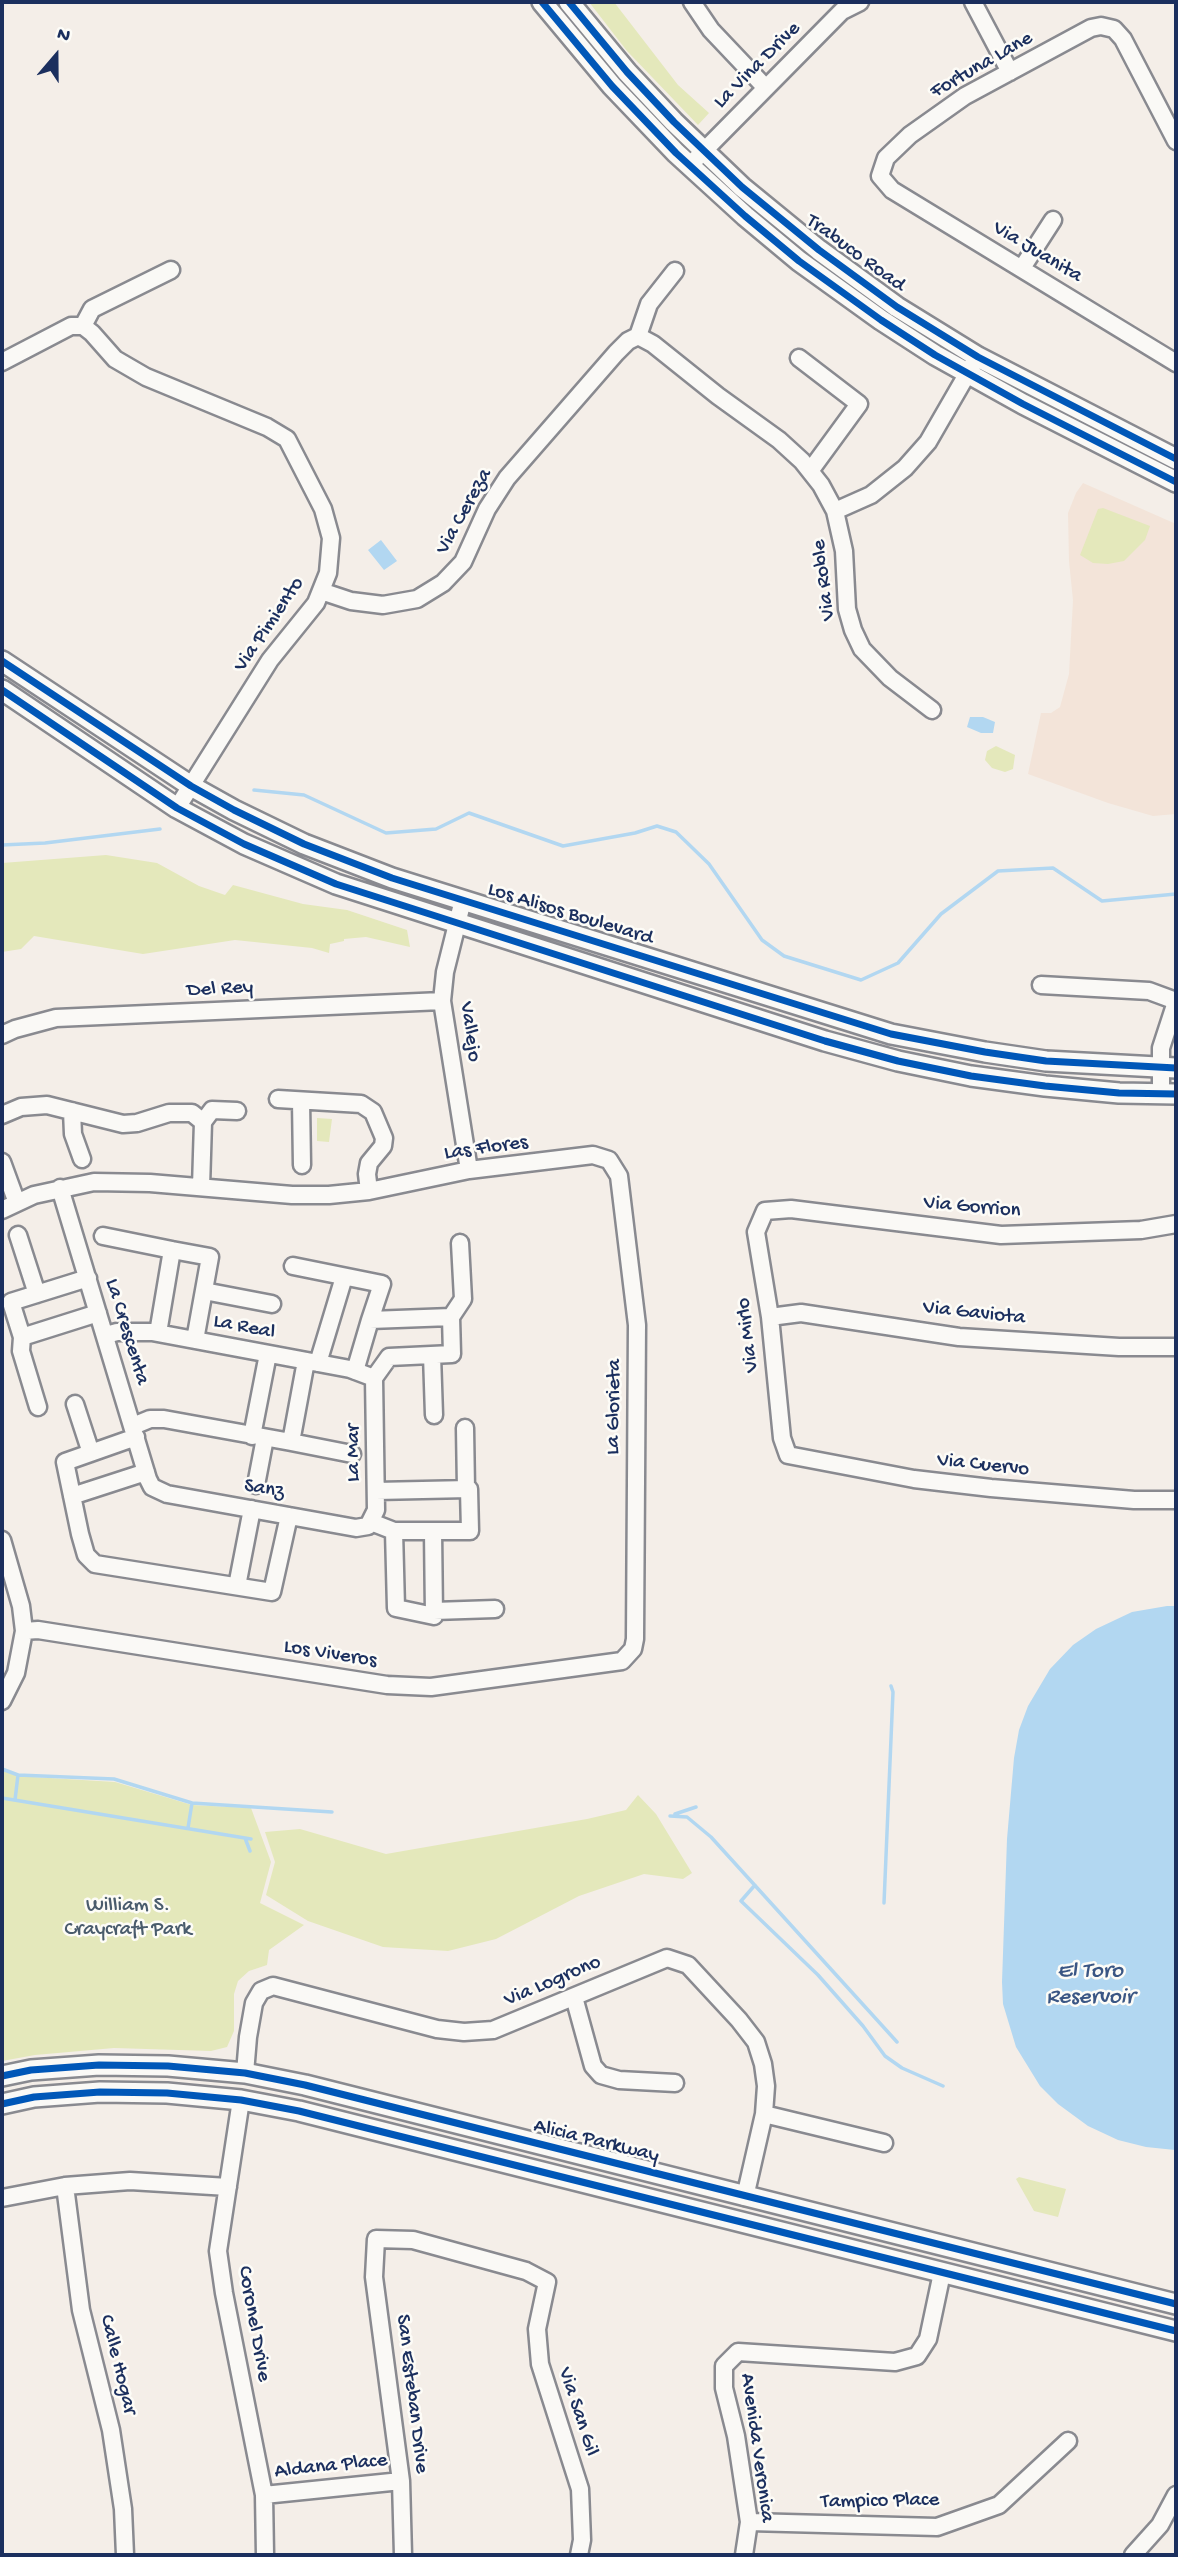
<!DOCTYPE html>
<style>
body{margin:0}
#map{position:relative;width:1178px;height:2557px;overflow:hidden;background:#f4eee8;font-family:"Gochi Hand",sans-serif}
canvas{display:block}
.frame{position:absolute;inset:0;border:4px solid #1b2f5e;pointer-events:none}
.north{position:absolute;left:21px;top:21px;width:70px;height:70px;-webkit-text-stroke:5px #fdfcf7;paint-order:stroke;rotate:20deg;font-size:19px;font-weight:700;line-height:28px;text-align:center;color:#1b2f5e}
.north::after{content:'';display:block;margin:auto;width:24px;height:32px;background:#1b2f5e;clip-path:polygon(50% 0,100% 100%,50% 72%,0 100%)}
</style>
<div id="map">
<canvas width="1178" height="2557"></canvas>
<div class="frame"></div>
<div class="north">N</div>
</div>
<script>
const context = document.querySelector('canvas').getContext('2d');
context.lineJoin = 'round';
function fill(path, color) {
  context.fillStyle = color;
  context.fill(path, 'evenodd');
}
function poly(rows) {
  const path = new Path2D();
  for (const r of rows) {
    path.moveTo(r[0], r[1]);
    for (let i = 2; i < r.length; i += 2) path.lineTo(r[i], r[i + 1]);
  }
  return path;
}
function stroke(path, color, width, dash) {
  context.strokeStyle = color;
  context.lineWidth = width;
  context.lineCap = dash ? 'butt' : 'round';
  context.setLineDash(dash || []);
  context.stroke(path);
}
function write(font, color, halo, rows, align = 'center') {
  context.font = font + ' "Gochi Hand",sans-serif';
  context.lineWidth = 5;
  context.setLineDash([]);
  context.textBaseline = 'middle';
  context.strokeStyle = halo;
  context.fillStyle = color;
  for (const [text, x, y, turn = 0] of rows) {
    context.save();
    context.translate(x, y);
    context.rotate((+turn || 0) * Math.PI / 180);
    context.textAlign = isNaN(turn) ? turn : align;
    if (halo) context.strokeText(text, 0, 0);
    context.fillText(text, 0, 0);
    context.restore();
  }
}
const built = poly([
 [1083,483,1176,524,1176,814,1153,816,1108,803,1028,774,1041,713,1051,713,1060,707,1069,674,1073,600,1069,561,1068,513,1076,493]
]);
const green = poly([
 [589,2,614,2,678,85,709,113,698,125,627,51],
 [1103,508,1150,526,1145,540,1124,561,1108,564,1093,563,1080,555,1098,509],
 [996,746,1015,755,1013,769,1005,772,992,768,985,760,987,751],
 [106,855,157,863,199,886,225,895,233,885,303,904,347,910,407,930,410,947,366,937,344,939,344,941,330,944,329,953,312,948,235,940,143,954,34,936,21,949,2,952,2,863],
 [317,1118,332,1119,329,1142,317,1141],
 [2,1770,17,1776,115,1782,192,1805,251,1808,271,1862,260,1903,304,1925,269,1950,267,1965,249,1971,238,1981,234,1994,234,2031,227,2047,211,2051,114,2048,35,2055,2,2061],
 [638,1795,656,1814,692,1873,683,1879,644,1874,579,1896,496,1939,448,1951,383,1947,308,1921,266,1895,275,1862,265,1832,300,1829,386,1854,587,1819,626,1810],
 [1019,2177,1066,2189,1058,2217,1034,2211,1016,2179]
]);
const water = poly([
 [381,540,397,561,384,570,368,550],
 [970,717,983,717,995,722,993,733,981,733,967,727],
 [1167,1606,1176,1606,1175,2150,1146,2147,1118,2140,1088,2126,1058,2104,1040,2086,1016,2047,1003,2004,1002,1982,1007,1839,1014,1758,1019,1730,1028,1706,1050,1669,1073,1645,1096,1629,1132,1612]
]);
const stream = poly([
 [254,790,304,795,386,833,436,829,469,813,563,846,635,833,657,826,676,832,709,864,762,940,784,956,861,980,898,963,941,914,998,871,1053,868,1102,901,1176,894],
 [2,845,45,843,160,829],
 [2,1769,18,1775],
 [2,1798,251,1839],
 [15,1800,18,1775,114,1779,192,1803],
 [675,1814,696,1807],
 [670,1816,687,1817,711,1837,897,2042],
 [188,1828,192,1803,332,1812],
 [245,1838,250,1851],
 [755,1885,741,1901,818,1975,863,2026,885,2056,902,2068,943,2086],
 [884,1903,893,1692,891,1686]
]);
const minor = poly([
 [692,2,711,30,765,87],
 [973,2,1010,72],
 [1176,141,1123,39,1114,29,1101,26,1091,28,965,96,910,135,886,158,880,176,892,190,1176,363],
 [689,166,842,11,860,2],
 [1022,268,1053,220],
 [83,326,92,333,115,359,146,377,267,427,287,439,323,509,331,538,328,573,316,603,270,660,177,808],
 [83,326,92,309,171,270],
 [638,336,653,344,718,396,779,440,802,461,821,485,835,511,844,551,847,609,853,630,862,649,890,678,932,710],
 [638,336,649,304,675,271],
 [799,358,859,404,810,471],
 [2,362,71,326,83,326],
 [835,511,871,495,905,468,928,442,973,364],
 [321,591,351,601,383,605,417,599,443,583,463,562,487,509,507,478,616,353,628,341,638,336],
 [463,900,445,972,442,1001,469,1170],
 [1041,985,1149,991,1176,1001],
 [2,1035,15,1029,56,1018,442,1001],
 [1161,1094,1161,1048,1176,1002],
 [278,1099,361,1104,373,1112,384,1138,383,1146,369,1163,367,1174,369,1191],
 [301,1101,302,1165],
 [72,1111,73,1134,82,1159],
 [2,1115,21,1107,47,1105,123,1124,137,1123,169,1113,192,1113,203,1122,201,1187],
 [203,1122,212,1110,237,1111],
 [2,1162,17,1203],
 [60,1188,148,1479,152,1487,167,1494,356,1528,368,1526,376,1510,374,1378],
 [2,1210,34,1195,94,1182,150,1183,292,1195,329,1195,369,1191,469,1170,593,1155,609,1160,619,1176,637,1325,635,1639,633,1649,622,1661,431,1687,387,1685,38,1630,24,1631],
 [1176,1224,1141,1230,1001,1235,791,1209,765,1211,756,1232,770,1317,782,1438,788,1455,914,1479,991,1488,1134,1500,1176,1500],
 [18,1235,37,1294],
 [103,1236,172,1250],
 [293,1266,382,1284,370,1320],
 [88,1278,11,1302,22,1337,98,1313],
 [204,1291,272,1304],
 [770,1317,801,1313,959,1337,1119,1347,1176,1347],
 [158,1333,172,1250,210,1257,195,1340],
 [106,1335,117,1332,152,1332,350,1369,374,1378],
 [22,1337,21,1351,38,1407],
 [432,1355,434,1415],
 [306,1361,291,1442,352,1454],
 [318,1363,344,1277],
 [355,1371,370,1320,451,1317],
 [374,1378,389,1357,452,1354,451,1317,463,1299,460,1243],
 [75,1404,91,1453],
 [133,1426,150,1419,164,1419,291,1442],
 [465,1428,466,1489],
 [252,1436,268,1354],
 [136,1437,65,1462,80,1534,86,1555,95,1564,272,1592,289,1516],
 [256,1485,265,1438],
 [72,1496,146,1472],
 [371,1522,394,1531,470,1531,469,1489,376,1491],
 [394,1531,396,1608,434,1616,433,1531],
 [2,1540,21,1606,24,1631,16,1673,2,1701],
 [237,1586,252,1509],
 [434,1611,495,1609],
 [574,1997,593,2066,601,2075,619,2080,675,2083],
 [245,2073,248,2037,254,2003,261,1991,273,1986,437,2029,464,2032,493,2030,667,1958,688,1965,739,2020,756,2042,763,2064,766,2086,764,2114,745,2197],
 [241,2100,218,2251,224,2293,264,2495,265,2555],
 [764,2114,884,2143],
 [65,2186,81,2310,111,2430,123,2509,125,2555],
 [2,2198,65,2186,130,2181,228,2187],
 [264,2495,401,2481],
 [749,2522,937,2527,999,2505,1068,2441],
 [403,2555,401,2481,374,2277,376,2239,413,2240,526,2271,547,2282,537,2329,540,2364,580,2489,582,2540,579,2555],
 [744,2555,749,2522,736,2436,724,2388,724,2366,738,2352,895,2362,917,2356,928,2339,942,2273],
 [1133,2555,1160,2525,1176,2495]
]);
const major = poly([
 [542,2,612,86,676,153,745,216,799,261,881,320,935,355,1023,404,1176,482],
 [569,2,627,72,674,122,742,187,819,250,897,307,978,357,1176,459],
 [2,661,191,786,234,810,304,844,392,878,891,1034,985,1052,1046,1061,1176,1068],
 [2,690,177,808,244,844,336,884,825,1041,898,1061,971,1076,1045,1086,1119,1093,1176,1094],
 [2,2076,31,2070,99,2065,168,2066,245,2073,305,2085,1176,2304],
 [2,2104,34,2097,100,2092,167,2093,241,2100,299,2111,1176,2331]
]);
const cycleway = poly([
 [542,2,612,86,676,153,745,216,799,261,881,320,935,355,1023,404,1176,482],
 [569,2,627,72,674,122,742,187,819,250,897,307,978,357,1176,459],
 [2,661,191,786,234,810,304,844,392,878,891,1034,985,1052,1046,1061,1176,1068],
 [2,690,177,808,244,844,336,884,825,1041,898,1061,971,1076,1045,1086,1119,1093,1176,1094],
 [2,2076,31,2070,99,2065,168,2066,245,2073,305,2085,1176,2304],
 [2,2104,34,2097,100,2092,167,2093,241,2100,299,2111,1176,2331]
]);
const streetNames = [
 ["La Vina Drive",758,66,-45],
 ["Fortuna Lane",982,66,-30],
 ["Via Juanita",1037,253,31],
 ["Trabuco Road",855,254,36],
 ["Via Cereza",465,512,-61],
 ["Via Roble",825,580,-97],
 ["Via Pimiento",270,625,-56],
 ["Los Alisos Boulevard",570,915,17],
 ["Del Rey",220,990,-3],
 ["Vallejo",469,1032,82],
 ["Las Flores",486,1149,-8],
 ["Via Gorrion",972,1208,5],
 ["Via Gaviota",974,1314,6],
 ["La Real",244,1328,11],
 ["La Crescenta",126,1332,73],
 ["Via Mirlo",749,1335,-97],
 ["La Glorieta",615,1407,-89],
 ["La Mar",355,1453,-90],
 ["Via Cuervo",983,1466,6],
 ["Sanz",264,1490,10],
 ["Los Viveros",330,1655,9],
 ["Via Logrono",553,1982,-23],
 ["Alicia Parkway",596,2142,14],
 ["Coronel Drive",253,2324,80],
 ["Calle Hogar",117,2365,76],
 ["San Esteban Drive",411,2394,83],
 ["Via San Gil",577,2412,72],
 ["Avenida Veronica",756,2448,82],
 ["Aldana Place",331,2467,-6],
 ["Tampico Place",880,2502,-1]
];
const parkNames = [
 ["William S.",128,1907],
 ["Craycraft Park",128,1931]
];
const waterNames = [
 ["El Toro",1090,1972],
 ["Reservoir",1090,1998]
];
fill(built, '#f3e4d9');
fill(green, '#e4e8bb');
fill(water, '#b2d7f1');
stroke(stream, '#b2d7f1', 3.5);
stroke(minor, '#898a90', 21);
stroke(major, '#898a90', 24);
stroke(minor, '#faf9f6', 16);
stroke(major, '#faf9f6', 19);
stroke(cycleway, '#0057b8', 7);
write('21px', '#1b2f5e', '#fdfcf7', streetNames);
write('21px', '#4a5c6c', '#fdfcf7', parkNames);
write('italic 23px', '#3a5684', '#fdfcf7', waterNames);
</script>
